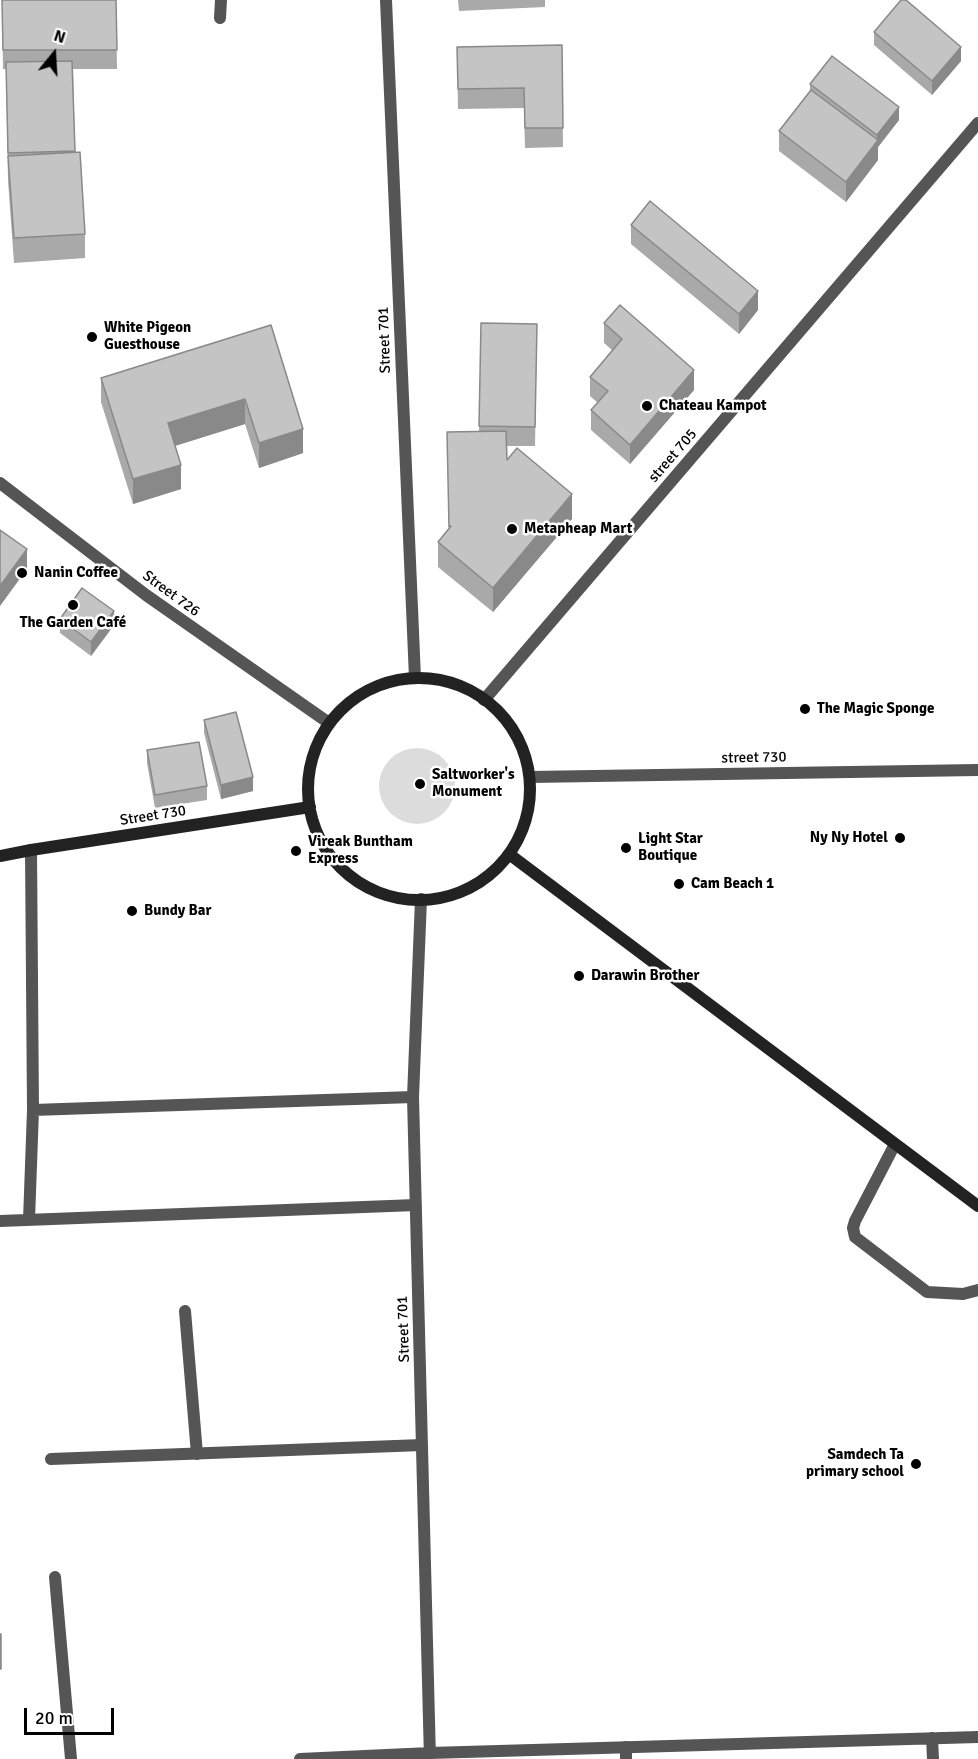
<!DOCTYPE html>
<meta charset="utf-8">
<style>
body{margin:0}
#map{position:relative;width:978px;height:1759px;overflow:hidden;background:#fff;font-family:Signika,sans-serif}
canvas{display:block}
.north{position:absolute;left:24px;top:24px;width:60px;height:60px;-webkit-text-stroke:4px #fff;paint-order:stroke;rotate:18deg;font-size:16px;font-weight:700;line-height:24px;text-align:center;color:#000}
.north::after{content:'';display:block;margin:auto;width:21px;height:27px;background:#000;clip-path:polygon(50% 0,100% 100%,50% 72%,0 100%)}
.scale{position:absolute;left:24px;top:1708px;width:90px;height:27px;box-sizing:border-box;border:3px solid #000;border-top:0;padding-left:8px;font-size:18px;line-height:21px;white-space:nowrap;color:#000;-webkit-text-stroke:4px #fff;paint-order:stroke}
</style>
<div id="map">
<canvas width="978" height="1759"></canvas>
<div class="north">N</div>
<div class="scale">20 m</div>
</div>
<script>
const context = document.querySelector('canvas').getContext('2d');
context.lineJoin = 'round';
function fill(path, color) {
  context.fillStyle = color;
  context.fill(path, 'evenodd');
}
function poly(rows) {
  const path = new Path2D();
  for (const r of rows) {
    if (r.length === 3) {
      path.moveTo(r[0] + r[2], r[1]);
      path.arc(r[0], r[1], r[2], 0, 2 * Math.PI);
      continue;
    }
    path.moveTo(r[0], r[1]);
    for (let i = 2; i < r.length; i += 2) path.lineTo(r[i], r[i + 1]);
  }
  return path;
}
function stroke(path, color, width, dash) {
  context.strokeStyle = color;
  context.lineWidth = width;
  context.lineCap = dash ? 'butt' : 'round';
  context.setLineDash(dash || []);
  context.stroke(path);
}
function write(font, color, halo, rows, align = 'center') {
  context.font = font + ' Signika,sans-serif';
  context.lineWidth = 5;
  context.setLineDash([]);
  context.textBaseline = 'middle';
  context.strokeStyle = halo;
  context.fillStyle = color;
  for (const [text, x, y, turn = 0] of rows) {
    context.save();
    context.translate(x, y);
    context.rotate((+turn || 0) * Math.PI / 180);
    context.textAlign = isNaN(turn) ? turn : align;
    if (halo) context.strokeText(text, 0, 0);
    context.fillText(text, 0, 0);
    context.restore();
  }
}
const green = poly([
 [417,786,38]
]);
const lane = poly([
 [220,18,221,0],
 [895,1144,855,1221,853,1228,855,1237,927,1292,963,1294,978,1290],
 [185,1311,197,1454],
 [55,1577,71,1759],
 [626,1747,626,1759]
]);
const street = poly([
 [386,0,415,678],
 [0,483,146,595,329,723],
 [484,700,978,123],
 [530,777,978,770],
 [421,899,413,1097,430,1759],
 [33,1110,413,1097],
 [29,1220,33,1110,31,850],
 [0,1221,416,1205],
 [51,1459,422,1445],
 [932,1738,933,1759],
 [300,1759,430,1753,978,1737]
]);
const secondary = poly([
 [419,789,111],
 [509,854,978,1206],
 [0,856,31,850,310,807]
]);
const wall = poly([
 [2,0,116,0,117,69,73,69,75,152,85,234,85,258,14,263,8,181,6,69,3,69],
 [458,0,545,0,545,7,459,11],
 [874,32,961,61,932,95,874,45],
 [562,45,563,147,525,148,524,108,458,109,457,47],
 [810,84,899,120,878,147,878,160,846,202,779,151,779,131,810,91],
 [631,225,758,310,739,334,631,244],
 [481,323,537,324,535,446,507,446,507,460,572,519,493,612,438,567,438,542,449,529,447,432,479,432],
 [604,323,694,390,630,464,591,430,591,410,598,403,590,396,590,377,612,350,604,343],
 [271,325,303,453,259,468,245,424,175,446,181,489,133,504,101,402,101,378],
 [60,619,114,625,91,656,60,633],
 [204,720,253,791,221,799,204,733],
 [147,750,207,786,207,800,155,808,147,763]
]);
const shadedWall = poly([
 [961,47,961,61,932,95,932,81],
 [899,107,899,120,878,147,878,160,846,202,846,182,877,142,877,135],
 [758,291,758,310,739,334,739,314],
 [694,370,694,390,630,464,630,445],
 [245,399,245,424,168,448,168,423],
 [303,429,303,453,259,468,259,443],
 [181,465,181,489,133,504,133,479],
 [572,494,572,519,493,612,493,588],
 [27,549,27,569,0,606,0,586],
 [114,611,114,625,91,656,91,642],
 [253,777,253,791,221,799,221,785]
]);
const building = poly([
 [2,0,116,0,117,50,3,50,2,0],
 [901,0,906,0,961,47,932,81,874,32,901,0],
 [562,45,563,128,525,128,524,88,458,89,457,47,562,45],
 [832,56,899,107,877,135,810,84,832,56],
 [72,61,75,151,8,153,6,62,72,61],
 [811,90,878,140,846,182,779,131,811,90],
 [80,152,85,234,14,238,8,156,80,152],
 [650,201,758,291,739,314,631,225,650,201],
 [620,305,694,370,630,445,591,410,608,391,590,377,622,339,604,323,620,305],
 [481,323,537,324,535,427,479,426,481,323],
 [271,325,303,429,259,443,245,399,168,423,181,465,133,479,101,378,271,325],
 [506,431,507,460,517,448,572,494,493,588,438,542,451,526,449,527,447,432,506,431],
 [0,530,27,549,0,586,0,530],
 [82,588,114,611,91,642,60,619,82,588],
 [236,712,253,777,221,785,204,720,236,712],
 [199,742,207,786,155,795,147,750,199,742],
 [0,1634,1,1634,1,1669,0,1669,0,1634]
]);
const markers = [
 [92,337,6,"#000"],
 [647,406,6,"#000"],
 [512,529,6,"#000"],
 [22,573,6,"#000"],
 [73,605,6,"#000"],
 [805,709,6,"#000"],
 [420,784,6,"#000"],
 [900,838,6,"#000"],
 [626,848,6,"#000"],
 [296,851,6,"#000"],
 [679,884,6,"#000"],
 [132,911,6,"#000"],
 [579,976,6,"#000"],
 [916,1464,6,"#000"]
];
const poiNames = [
 ["White Pigeon",104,328],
 ["Guesthouse",104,345],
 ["Chateau Kampot",659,406],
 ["Metapheap Mart",524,529],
 ["Nanin Coffee",34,573],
 ["The Garden Café",73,623,"center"],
 ["The Magic Sponge",817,709],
 ["Saltworker's",432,775],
 ["Monument",432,792],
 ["Ny Ny Hotel",888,838,"right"],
 ["Light Star",638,839],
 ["Boutique",638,856],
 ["Vireak Buntham",308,842],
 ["Express",308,859],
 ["Cam Beach 1",691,884],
 ["Bundy Bar",144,911],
 ["Darawin Brother",591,976],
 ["Samdech Ta",904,1455,"right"],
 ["primary school",904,1472,"right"]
];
const streetNames = [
 ["Street 701",385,340,-92],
 ["street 705",673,456,-49],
 ["Street 726",171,594,36],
 ["street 730",754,758,-1],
 ["Street 730",153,816,-9],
 ["Street 701",404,1329,-92]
];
fill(green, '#dcdcdc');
stroke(lane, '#555', 12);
stroke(street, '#555', 12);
stroke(secondary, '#222', 12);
fill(wall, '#a9a9a9');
fill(shadedWall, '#898989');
fill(building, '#c4c4c4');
stroke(building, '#898989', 1.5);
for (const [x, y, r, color] of markers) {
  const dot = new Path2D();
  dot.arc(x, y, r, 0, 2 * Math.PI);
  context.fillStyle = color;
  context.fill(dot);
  stroke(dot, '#fff', 2);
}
write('bold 15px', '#000', '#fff', poiNames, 'left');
write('15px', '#000', '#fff', streetNames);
</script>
